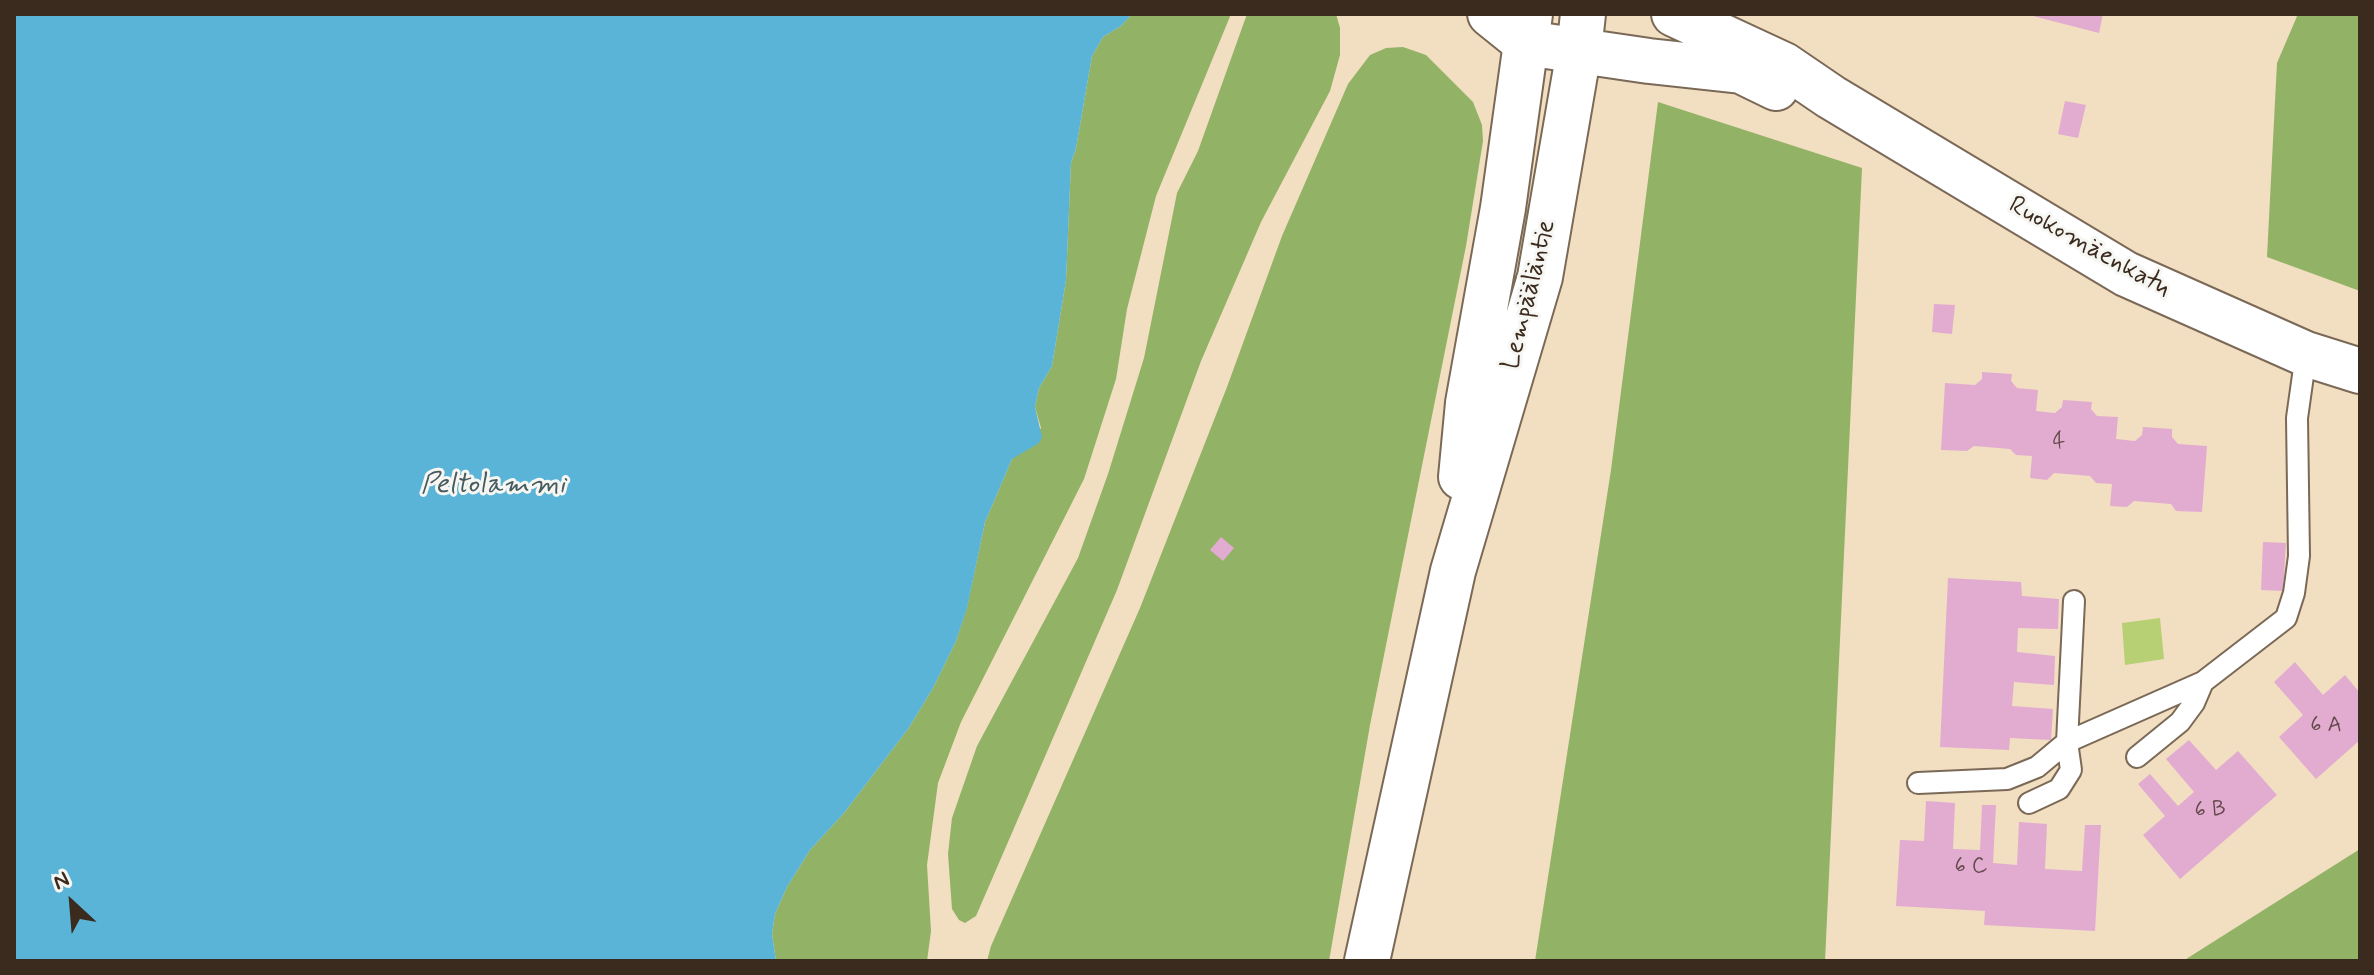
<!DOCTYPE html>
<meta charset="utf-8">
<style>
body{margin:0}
#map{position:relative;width:2374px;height:975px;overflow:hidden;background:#f2dec0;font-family:Mynerve,sans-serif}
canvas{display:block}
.frame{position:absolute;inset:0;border:16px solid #3b2a1e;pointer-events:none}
.north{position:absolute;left:32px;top:863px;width:80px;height:80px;-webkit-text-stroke:6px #f6f6f2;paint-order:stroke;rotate:334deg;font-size:22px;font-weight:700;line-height:32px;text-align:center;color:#3b2a1e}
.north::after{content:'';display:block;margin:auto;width:28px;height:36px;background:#3b2a1e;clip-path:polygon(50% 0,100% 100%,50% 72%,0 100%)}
</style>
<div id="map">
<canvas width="2374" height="975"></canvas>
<div class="frame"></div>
<div class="north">N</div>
</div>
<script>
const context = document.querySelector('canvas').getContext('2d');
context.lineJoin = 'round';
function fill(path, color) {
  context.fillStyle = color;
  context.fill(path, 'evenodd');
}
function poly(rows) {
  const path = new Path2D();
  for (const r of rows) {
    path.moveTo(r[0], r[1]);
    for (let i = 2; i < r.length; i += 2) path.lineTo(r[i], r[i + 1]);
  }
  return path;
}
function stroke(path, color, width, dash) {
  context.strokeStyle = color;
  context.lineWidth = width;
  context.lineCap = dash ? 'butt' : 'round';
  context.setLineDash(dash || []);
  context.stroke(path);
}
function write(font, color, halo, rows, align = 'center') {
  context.font = font + ' Mynerve,sans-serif';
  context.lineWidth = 6;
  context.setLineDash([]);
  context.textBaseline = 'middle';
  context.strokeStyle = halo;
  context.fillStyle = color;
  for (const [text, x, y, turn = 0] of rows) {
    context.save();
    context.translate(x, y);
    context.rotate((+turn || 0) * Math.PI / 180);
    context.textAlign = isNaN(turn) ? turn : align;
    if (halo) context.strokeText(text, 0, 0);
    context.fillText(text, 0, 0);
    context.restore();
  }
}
const green = poly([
 [2160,618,2164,659,2125,665,2122,623]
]);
const forest = poly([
 [1132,14,1231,14,1156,196,1127,309,1116,379,1084,479,961,722,938,783,927,865,931,931,927,961,776,961,772,934,775,914,787,887,810,850,844,813,908,729,933,688,956,641,967,607,985,522,1012,459,1041,428,1035,407,1039,388,1052,366,1066,280,1071,163,1076,148,1092,56,1103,37,1121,26],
 [1247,14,1336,14,1340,28,1340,55,1330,91,1261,222,1201,361,1117,590,976,916,965,923,959,920,952,909,948,854,952,818,977,746,1078,558,1108,474,1144,358,1177,193,1198,151],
 [2298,14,2360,14,2360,291,2267,257,2277,63],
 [1403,47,1426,55,1473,102,1482,125,1483,141,1466,246,1370,725,1329,961,987,961,991,946,1140,608,1227,387,1282,236,1348,84,1370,55,1386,48],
 [1658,102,1862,168,1825,961,1535,961,1611,470],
 [2360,849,2360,961,2183,961]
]);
const water = poly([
 [14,14,1132,14,1121,26,1103,37,1092,56,1076,148,1071,163,1066,280,1052,366,1039,388,1035,407,1042,437,1039,443,1012,459,985,522,967,608,956,641,933,688,908,729,844,813,810,850,787,887,775,914,772,934,776,961,14,961]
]);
const building = poly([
 [2025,14,2103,14,2099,33],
 [2065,101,2086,105,2078,138,2058,134],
 [1934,304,1955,305,1952,334,1932,332],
 [1982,372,2012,374,2011,381,2017,388,2038,390,2036,411,2055,413,2062,407,2063,400,2092,402,2091,409,2097,416,2118,417,2116,439,2135,441,2142,435,2143,427,2172,429,2172,437,2178,444,2207,446,2202,512,2176,511,2171,504,2134,501,2127,507,2110,506,2112,484,2096,483,2090,476,2054,473,2047,480,2030,478,2032,456,2016,455,2010,449,1974,446,1967,451,1941,450,1945,383,1975,385,1982,379],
 [1221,537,1234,548,1223,561,1210,550],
 [2263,542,2286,543,2283,591,2261,590],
 [1948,578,2021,582,2022,596,2059,599,2058,629,2018,628,2017,652,2055,656,2054,685,2014,682,2012,706,2053,709,2051,740,2010,738,2009,750,1940,747],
 [2295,662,2323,695,2345,675,2360,693,2360,740,2316,779,2279,737,2303,715,2274,682],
 [2189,740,2216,770,2238,751,2277,795,2180,879,2143,835,2165,816,2138,784,2150,774,2178,806,2194,792,2166,759],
 [1926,801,1955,803,1953,849,1980,850,1982,805,1996,805,1993,863,2017,865,2019,822,2047,824,2045,869,2082,871,2085,825,2101,825,2095,931,1984,925,1985,911,1896,906,1900,840,1924,841]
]);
const lane = poly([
 [2137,757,2180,722,2194,703,2203,682],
 [1918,783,2007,779,2037,767,2067,742,2203,682,2286,618,2294,593,2299,556,2297,418,2306,354],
 [2029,803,2059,789,2071,770,2067,742,2074,601]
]);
const secondary = poly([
 [1490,14,1526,43,1649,61,1741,71,1776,88],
 [1674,14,1784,65,1831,97,2126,274,2306,354,2360,371],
 [1461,477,1468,403,1503,208,1530,14],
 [1367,961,1453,571,1540,277,1579,51,1583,14]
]);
const numberNames = [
 ["4",2059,442],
 ["6 A",2326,726],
 ["6 B",2210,811],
 ["6 C",1971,867]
];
const streetNames = [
 ["Ruokomäenkatu",2089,248,29],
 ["Lempääläntie",1530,295,-76]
];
const waterNames = [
 ["Peltolammi",493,486]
];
fill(green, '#b8d074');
fill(forest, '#92b266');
fill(water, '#5ab4d8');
fill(building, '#e2acd1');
stroke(lane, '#7b6957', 24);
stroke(secondary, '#7b6957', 48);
stroke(lane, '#fff', 20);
stroke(secondary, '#fff', 44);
write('22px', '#654a4b', null, numberNames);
write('26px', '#3b2a1e', '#f6f6f2', streetNames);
write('italic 28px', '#465a5f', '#f6f6f2', waterNames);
</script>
